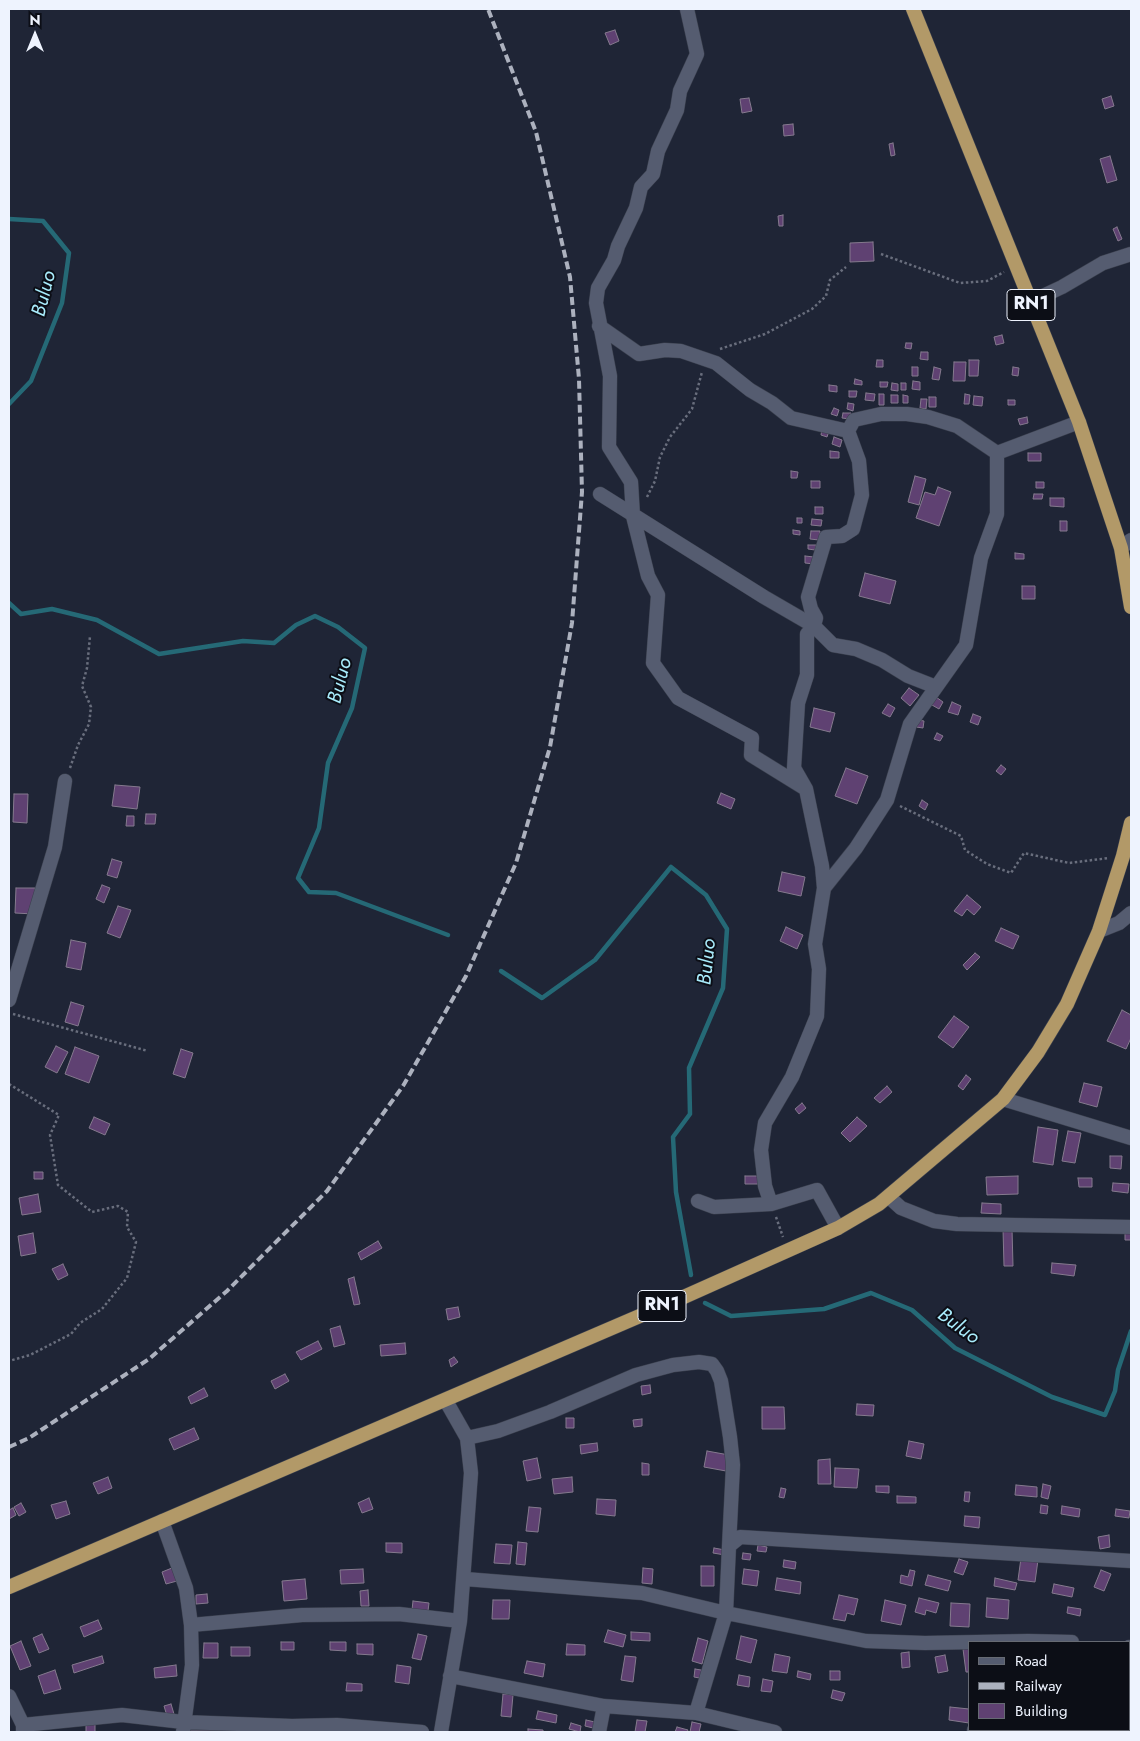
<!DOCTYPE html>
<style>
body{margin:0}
#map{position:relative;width:1140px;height:1741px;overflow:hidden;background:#1f2536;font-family:Jost,sans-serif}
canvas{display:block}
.frame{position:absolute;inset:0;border:10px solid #eef3fe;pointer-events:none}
.legend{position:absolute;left:968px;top:1641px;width:162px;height:90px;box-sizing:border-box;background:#0c0e16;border:1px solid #666a73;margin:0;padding:6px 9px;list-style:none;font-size:15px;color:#eef3fe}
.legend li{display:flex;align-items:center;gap:10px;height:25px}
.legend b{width:25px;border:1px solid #666a73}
.north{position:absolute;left:10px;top:10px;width:50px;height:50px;-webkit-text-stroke:4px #0c0e16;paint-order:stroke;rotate:0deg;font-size:14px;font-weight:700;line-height:20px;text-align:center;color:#eef3fe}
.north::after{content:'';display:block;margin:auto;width:18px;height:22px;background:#eef3fe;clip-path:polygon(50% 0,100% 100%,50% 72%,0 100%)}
</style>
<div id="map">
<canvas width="1140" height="1741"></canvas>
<div class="frame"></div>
<ul class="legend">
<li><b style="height:6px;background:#555c70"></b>Road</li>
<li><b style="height:6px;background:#acb1be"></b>Railway</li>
<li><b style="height:14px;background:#5f4172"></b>Building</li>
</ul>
<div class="north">N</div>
</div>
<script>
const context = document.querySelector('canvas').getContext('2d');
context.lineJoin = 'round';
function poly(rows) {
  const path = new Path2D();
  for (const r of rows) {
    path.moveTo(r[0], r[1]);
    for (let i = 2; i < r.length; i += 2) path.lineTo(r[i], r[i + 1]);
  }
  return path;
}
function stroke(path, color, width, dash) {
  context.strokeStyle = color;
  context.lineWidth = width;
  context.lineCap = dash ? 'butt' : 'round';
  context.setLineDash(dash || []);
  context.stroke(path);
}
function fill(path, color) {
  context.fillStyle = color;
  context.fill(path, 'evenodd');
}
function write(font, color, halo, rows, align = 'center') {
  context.font = font + ' Jost,sans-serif';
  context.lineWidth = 4;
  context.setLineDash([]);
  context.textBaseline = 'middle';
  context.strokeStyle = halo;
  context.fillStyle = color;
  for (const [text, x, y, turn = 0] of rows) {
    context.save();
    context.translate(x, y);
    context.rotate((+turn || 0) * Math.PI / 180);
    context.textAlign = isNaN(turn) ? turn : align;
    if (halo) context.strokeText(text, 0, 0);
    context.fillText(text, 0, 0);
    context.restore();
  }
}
const stream = poly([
 [9,219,43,221,69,253,62,303,31,381,9,404],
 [9,603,21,614,52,609,97,620,159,654,243,641,274,643,296,625,315,616,338,627,365,648,352,708,328,763,319,828,298,878,309,892,336,893,448,935],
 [501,971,542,998,595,960,671,867,706,895,727,929,723,988,689,1068,690,1114,673,1137,676,1192,691,1275],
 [705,1303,731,1316,824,1309,871,1293,912,1310,955,1348,1052,1397,1105,1415,1115,1391,1118,1370,1131,1331]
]);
const building = poly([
 [615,30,619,41,610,45,605,33,615,30],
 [1111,96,1114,106,1105,109,1102,99,1111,96],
 [749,98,752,111,742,113,740,99,749,98],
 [793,124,794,135,784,136,783,125,793,124],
 [893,143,895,155,891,156,889,144,893,143],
 [1110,156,1117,180,1107,183,1100,159,1110,156],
 [783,215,783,226,779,226,778,216,783,215],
 [1117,227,1122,239,1118,241,1113,229,1117,227],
 [873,242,874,261,850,262,850,243,873,242],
 [1002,335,1004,343,996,345,994,337,1002,335],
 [906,343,912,343,911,349,905,348,906,343],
 [921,352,928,352,928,360,920,359,921,352],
 [877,360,883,360,883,367,876,367,877,360],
 [969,360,979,360,978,376,969,376,969,360],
 [954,362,966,362,965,381,953,381,954,362],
 [912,367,918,367,918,376,912,376,912,367],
 [934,367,941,369,939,380,932,379,934,367],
 [1013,367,1019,368,1018,376,1012,375,1013,367],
 [855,379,862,381,862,385,854,384,855,379],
 [913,381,920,382,920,390,912,389,913,381],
 [880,382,888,382,887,387,880,387,880,382],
 [892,383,898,384,898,391,891,390,892,383],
 [901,383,906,383,906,390,901,390,901,383],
 [829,385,837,386,837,392,829,391,829,385],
 [849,391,857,391,856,397,849,397,849,391],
 [866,393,875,394,874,401,865,400,866,393],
 [879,394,884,394,884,405,879,405,879,394],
 [965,394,970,395,969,404,964,404,965,394],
 [891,395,898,395,898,403,891,403,891,395],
 [903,395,908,396,908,403,903,403,903,395],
 [974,396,983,397,982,406,973,405,974,396],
 [929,397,936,397,936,407,929,407,929,397],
 [921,399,927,399,926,409,920,408,921,399],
 [1008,400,1015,400,1015,405,1008,405,1008,400],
 [848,403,854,404,853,411,847,409,848,403],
 [834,408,839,410,837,416,831,414,834,408],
 [843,413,851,413,850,419,842,418,843,413],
 [1027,417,1028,423,1020,425,1018,419,1027,417],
 [822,429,829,431,827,437,821,435,822,429],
 [834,437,842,440,840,447,832,444,834,437],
 [830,451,839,452,839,458,830,458,830,451],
 [1028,453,1041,453,1041,461,1028,461,1028,453],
 [791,471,798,472,797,478,791,478,791,471],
 [915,476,926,479,919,505,908,502,915,476],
 [811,481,820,481,820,488,811,488,811,481],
 [1036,482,1044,482,1044,488,1036,488,1036,482],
 [938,487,951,492,939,526,916,518,925,492,935,495,938,487],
 [1034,494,1043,494,1042,499,1033,499,1034,494],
 [1050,498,1064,498,1064,507,1050,506,1050,498],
 [815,507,823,507,823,514,815,514,815,507],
 [797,518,802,518,802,523,797,523,797,518],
 [812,519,822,520,821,526,811,525,812,519],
 [1060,521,1067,521,1067,531,1060,531,1060,521],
 [793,530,800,531,800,535,793,534,793,530],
 [811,531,820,531,819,540,810,539,811,531],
 [808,545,816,545,815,550,808,549,808,545],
 [1015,553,1024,554,1024,559,1015,559,1015,553],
 [805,556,814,557,814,564,805,563,805,556],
 [865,573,896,581,890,604,859,596,865,573],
 [1022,586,1035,586,1035,599,1022,599,1022,586],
 [909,688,919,695,910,706,901,698,909,688],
 [936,697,943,702,939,709,932,705,936,697],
 [952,702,961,706,958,715,948,712,952,702],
 [888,704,895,708,890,717,882,713,888,704],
 [814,708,835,713,830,732,810,727,814,708],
 [973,714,981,717,978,725,970,722,973,714],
 [918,720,924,721,923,728,916,727,918,720],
 [937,733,943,736,940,741,934,739,937,733],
 [1001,765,1006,769,1001,775,996,771,1001,765],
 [846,768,868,776,857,804,835,796,846,768],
 [115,785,140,787,137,809,112,806,115,785],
 [721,793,735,799,731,809,717,803,721,793],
 [14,794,28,794,27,823,13,822,14,794],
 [922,800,928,804,925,810,919,806,922,800],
 [146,814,156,814,155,824,145,824,146,814],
 [127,816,134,816,134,826,126,826,127,816],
 [112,859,122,862,117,878,107,875,112,859],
 [782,872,805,877,801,896,778,891,782,872],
 [102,885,110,888,104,903,96,899,102,885],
 [16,888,35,888,34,914,15,913,16,888],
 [967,895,981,907,974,915,967,909,962,916,954,911,967,895],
 [118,906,131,910,120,938,107,933,118,906],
 [786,927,803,935,797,949,780,941,786,927],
 [1001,928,1019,936,1013,949,995,941,1001,928],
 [71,940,86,943,81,970,66,967,71,940],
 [975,953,980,957,967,970,963,965,975,953],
 [71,1002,84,1006,78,1026,65,1022,71,1002],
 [1122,1010,1131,1015,1131,1038,1126,1049,1107,1041,1122,1010],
 [954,1016,969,1027,953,1048,938,1037,954,1016],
 [56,1046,68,1052,57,1073,45,1067,56,1046],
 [75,1047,99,1056,89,1083,65,1074,75,1047],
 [181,1049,193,1053,185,1078,173,1074,181,1049],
 [966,1075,971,1079,963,1090,958,1086,966,1075],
 [1084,1083,1102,1087,1097,1107,1079,1102,1084,1083],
 [887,1086,892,1092,880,1103,874,1098,887,1086],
 [802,1103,806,1108,799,1114,795,1109,802,1103],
 [94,1117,110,1124,105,1135,89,1128,94,1117],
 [857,1117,867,1126,850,1142,841,1133,857,1117],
 [1038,1127,1058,1130,1053,1165,1033,1162,1038,1127],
 [1068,1131,1081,1133,1075,1163,1062,1161,1068,1131],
 [1110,1156,1122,1156,1121,1169,1110,1168,1110,1156],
 [34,1172,43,1172,43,1179,34,1179,34,1172],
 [745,1176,758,1176,758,1184,745,1184,745,1176],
 [1018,1176,1018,1194,987,1195,986,1177,1018,1176],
 [1078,1178,1092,1178,1092,1187,1079,1187,1078,1178],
 [1113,1183,1129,1184,1128,1193,1112,1191,1113,1183],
 [38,1194,41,1212,22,1215,19,1198,38,1194],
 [982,1203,1001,1204,1001,1214,981,1213,982,1203],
 [1003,1229,1012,1229,1013,1266,1004,1266,1003,1229],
 [1125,1229,1131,1230,1131,1240,1125,1240,1125,1229],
 [33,1233,36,1253,21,1256,18,1236,33,1233],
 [378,1241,382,1248,361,1260,358,1253,378,1241],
 [1052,1263,1076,1265,1074,1276,1051,1273,1052,1263],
 [63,1264,68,1275,58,1280,52,1269,63,1264],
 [354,1277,360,1304,354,1305,348,1279,354,1277],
 [458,1307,460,1317,448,1320,446,1309,458,1307],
 [340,1326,345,1344,334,1347,330,1329,340,1326],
 [318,1341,322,1349,301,1360,296,1352,318,1341],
 [405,1343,406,1354,381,1356,380,1345,405,1343],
 [454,1357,458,1362,451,1367,449,1360,454,1357],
 [285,1374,289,1381,275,1389,271,1381,285,1374],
 [650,1385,651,1393,642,1395,641,1386,650,1385],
 [204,1388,208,1396,191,1404,188,1397,204,1388],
 [857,1404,874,1405,873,1416,856,1415,857,1404],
 [762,1407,784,1407,785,1429,762,1429,762,1407],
 [566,1418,574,1418,574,1428,566,1428,566,1418],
 [642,1419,642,1426,634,1427,633,1420,642,1419],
 [194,1428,199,1439,174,1450,169,1439,194,1428],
 [909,1441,924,1444,921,1459,906,1456,909,1441],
 [597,1443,598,1451,581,1454,580,1445,597,1443],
 [707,1451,729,1455,726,1471,704,1467,707,1451],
 [537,1458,541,1478,527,1481,523,1461,537,1458],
 [830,1459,831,1484,818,1484,818,1460,830,1459],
 [642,1463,649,1464,649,1475,642,1475,642,1463],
 [835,1468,859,1469,857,1488,834,1487,835,1468],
 [108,1477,112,1488,98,1494,93,1483,108,1477],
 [572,1477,573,1492,554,1494,552,1479,572,1477],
 [1043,1484,1051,1486,1048,1499,1041,1497,1043,1484],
 [1016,1485,1037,1487,1037,1497,1015,1495,1016,1485],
 [876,1486,889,1486,889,1493,876,1492,876,1486],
 [781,1488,786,1489,784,1498,779,1497,781,1488],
 [965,1492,970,1492,969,1502,964,1501,965,1492],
 [897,1496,916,1497,916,1503,897,1503,897,1496],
 [369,1498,373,1509,362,1513,358,1503,369,1498],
 [597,1499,616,1500,615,1516,596,1514,597,1499],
 [66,1501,70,1514,56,1519,51,1505,66,1501],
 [21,1503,26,1512,19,1516,14,1507,21,1503],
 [1041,1505,1048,1506,1047,1514,1040,1513,1041,1505],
 [1062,1506,1080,1509,1079,1517,1061,1514,1062,1506],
 [529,1507,541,1508,538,1532,526,1531,529,1507],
 [13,1508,16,1515,9,1519,9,1510,13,1508],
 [1116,1509,1130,1511,1129,1518,1115,1516,1116,1509],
 [965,1516,980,1517,979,1528,964,1526,965,1516],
 [1109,1535,1110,1547,1100,1549,1098,1537,1109,1535],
 [518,1542,527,1543,525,1565,516,1564,518,1542],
 [386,1543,402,1543,402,1553,386,1552,386,1543],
 [496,1544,512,1545,510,1564,494,1563,496,1544],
 [758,1545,767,1547,766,1552,757,1551,758,1545],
 [714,1548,725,1550,725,1555,713,1553,714,1548],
 [743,1553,751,1554,750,1560,742,1559,743,1553],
 [1021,1558,1038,1560,1035,1582,1018,1580,1021,1558],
 [959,1559,968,1562,963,1575,954,1572,959,1559],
 [784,1560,796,1562,795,1569,783,1567,784,1560],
 [701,1566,714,1566,714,1586,701,1586,701,1566],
 [172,1568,177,1581,166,1584,162,1572,172,1568],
 [643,1568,653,1569,652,1584,642,1583,643,1568],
 [363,1569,364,1583,341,1584,340,1570,363,1569],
 [744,1569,759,1571,757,1586,742,1584,744,1569],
 [910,1570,915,1571,912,1586,900,1583,901,1575,908,1577,910,1570],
 [1101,1570,1111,1574,1104,1591,1094,1587,1101,1570],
 [928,1575,951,1581,948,1591,925,1585,928,1575],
 [777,1578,801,1582,800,1594,775,1590,777,1578],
 [995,1578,1017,1583,1015,1590,994,1586,995,1578],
 [305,1579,307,1599,284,1601,282,1581,305,1579],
 [1054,1584,1074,1588,1072,1597,1052,1593,1054,1584],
 [368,1590,369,1606,361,1606,360,1591,368,1590],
 [207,1594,208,1603,196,1604,196,1595,207,1594],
 [839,1595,858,1599,854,1615,847,1613,845,1621,833,1619,839,1595],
 [919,1598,939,1603,936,1613,926,1610,925,1615,915,1612,919,1598],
 [987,1598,1009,1600,1008,1619,986,1617,987,1598],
 [493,1600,510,1600,509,1619,492,1619,493,1600],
 [885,1600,906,1605,901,1625,881,1621,885,1600],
 [413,1601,429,1603,428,1611,412,1610,413,1601],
 [951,1603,970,1604,969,1627,950,1626,951,1603],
 [1068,1607,1081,1609,1080,1616,1067,1613,1068,1607],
 [98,1620,102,1629,84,1637,80,1627,98,1620],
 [608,1630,626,1635,623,1647,604,1642,608,1630],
 [631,1632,650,1633,650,1641,631,1640,631,1632],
 [42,1634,49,1649,39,1653,33,1638,42,1634],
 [418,1634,427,1636,421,1660,412,1658,418,1634],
 [741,1636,757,1640,751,1663,736,1659,741,1636],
 [698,1638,708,1641,702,1664,692,1661,698,1638],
 [21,1641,31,1666,20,1670,10,1646,21,1641],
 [281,1642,294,1642,294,1650,281,1650,281,1642],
 [330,1642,346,1642,346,1651,330,1650,330,1642],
 [204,1643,218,1643,218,1658,203,1658,204,1643],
 [357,1644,373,1644,373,1655,357,1654,357,1644],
 [567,1644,585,1645,585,1655,566,1655,567,1644],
 [231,1647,250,1647,250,1656,231,1656,231,1647],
 [969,1648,969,1672,966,1672,963,1649,969,1648],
 [909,1652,910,1667,902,1668,901,1653,909,1652],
 [775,1654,790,1657,787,1673,772,1671,775,1654],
 [945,1655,948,1671,938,1673,935,1657,945,1655],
 [102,1656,104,1663,74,1673,72,1665,102,1656],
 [625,1656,636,1657,633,1682,621,1680,625,1656],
 [527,1661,545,1664,543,1677,524,1673,527,1661],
 [176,1665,177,1676,155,1678,154,1668,176,1665],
 [397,1665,411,1667,409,1684,395,1682,397,1665],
 [695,1669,707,1671,705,1679,694,1677,695,1669],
 [55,1670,61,1689,44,1694,38,1676,55,1670],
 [798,1671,811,1674,810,1680,797,1677,798,1671],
 [830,1671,840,1671,840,1680,830,1680,830,1671],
 [739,1675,750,1677,749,1687,737,1685,739,1675],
 [763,1679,773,1681,771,1692,761,1691,763,1679],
 [347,1683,362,1684,362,1691,346,1691,347,1683],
 [833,1690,845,1693,842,1701,831,1698,833,1690],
 [503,1694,513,1695,511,1717,501,1716,503,1694],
 [171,1704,174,1714,167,1716,164,1706,171,1704],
 [950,1707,969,1709,969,1723,949,1720,950,1707],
 [538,1711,557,1715,556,1723,536,1719,538,1711],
 [586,1720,595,1722,593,1728,585,1726,586,1720],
 [637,1720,647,1721,645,1732,635,1732,637,1720],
 [86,1721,95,1721,95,1732,86,1732,86,1721],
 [692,1722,701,1724,699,1732,690,1732,692,1722],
 [571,1723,581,1726,580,1732,569,1729,571,1723],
 [677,1727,688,1730,687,1732,675,1732,677,1727],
 [528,1729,543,1730,543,1732,528,1732,528,1729],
 [1052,1730,1077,1730,1088,1731,1052,1732,1052,1730],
 [190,1731,223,1731,223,1732,190,1732,190,1731]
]);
const path = poly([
 [881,254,960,283,987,281,1004,272],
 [720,349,765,334,812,309,826,296,830,280,846,267],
 [647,497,655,481,660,457,670,437,692,409,702,372],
 [70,768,78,745,89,724,91,707,82,686,87,668,90,636],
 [900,806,961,836,965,850,987,864,1011,873,1024,853,1069,863,1109,858],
 [13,1014,148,1051],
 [9,1084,59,1115,50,1135,58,1185,92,1212,118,1206,128,1212,127,1227,136,1242,127,1278,102,1309,80,1323,71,1334,30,1355,9,1361],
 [776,1217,783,1237]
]);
const minor = poly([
 [687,9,697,54,680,91,677,110,658,151,653,174,641,187,636,208,618,246,614,260,598,288,596,303,610,376,609,447,631,482,633,516,648,576,658,595,653,663,678,698,752,738,751,755,806,789],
 [1030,302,1062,287,1103,263,1131,254],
 [599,326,639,354,665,350,681,351,716,363,750,390,772,403,791,418,848,431,854,420,881,414,907,414,928,417,957,426,997,453],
 [600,494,764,597,814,626,833,645,856,649,882,660,908,676,936,687],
 [1121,548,1131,540],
 [824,888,856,848,887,800,910,724,966,645,981,558,997,514,997,453,1079,422],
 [1099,931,1119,923,1131,913],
 [9,1000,55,847,65,781],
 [1003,1099,1131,1138],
 [889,1197,901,1208,934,1221,957,1224,1131,1227],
 [698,1201,714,1207,771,1204,817,1190,838,1228],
 [771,1204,765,1186,761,1150,765,1123,792,1077,817,1016,819,969,815,944,824,888,822,866,806,789,794,768,798,703,807,675,807,634,814,626,816,618,811,609,808,597,826,537,842,536,853,529,862,495,859,461,848,431],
 [467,1438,498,1431,550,1412,636,1375,673,1365,699,1362,712,1364,717,1371,721,1381,730,1437,733,1465,729,1546],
 [162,1521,186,1588,191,1625,192,1665,183,1732],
 [465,1579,642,1593,726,1613,866,1641,925,1643,1028,1641,1072,1642],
 [191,1625,302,1615,399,1614,460,1621],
 [1129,1647,1131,1648],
 [450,1676,604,1706,696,1713,775,1732],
 [9,1696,23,1725,23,1732],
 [696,1713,726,1613,729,1546,740,1537,1131,1561],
 [23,1725,122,1715,183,1722,292,1726,337,1725,422,1732],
 [441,1732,460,1621,471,1473,467,1438,446,1401],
 [599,1732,604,1706],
 [974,1732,974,1730]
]);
const trunk = poly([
 [913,9,1079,422,1121,548,1131,607],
 [9,1587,677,1300,838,1228,879,1204,1003,1099,1038,1052,1067,1004,1099,931,1123,856,1131,823]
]);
const rail = poly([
 [9,1447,29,1438,149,1359,227,1291,327,1191,403,1086,466,976,516,863,550,747,572,623,582,492,579,379,570,277,536,132,488,9]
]);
const shields = [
 [1031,305,48],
 [662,1306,48]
];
const shieldNames = [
 ["RN1",1031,305],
 ["RN1",662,1306]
];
const waterNames = [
 ["Buluo",45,294,-76],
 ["Buluo",341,681,-76],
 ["Buluo",708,962,-84],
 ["Buluo",958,1327,36]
];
stroke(stream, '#256976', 4.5);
fill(building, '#5f4172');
stroke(building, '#857a8e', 1);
stroke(minor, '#3b404e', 15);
stroke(trunk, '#3b404e', 15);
stroke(path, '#696e7d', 2.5, [2.5, 2.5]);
stroke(minor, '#555c70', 14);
stroke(trunk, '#b29968', 14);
stroke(rail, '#acb1be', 4, [8, 4]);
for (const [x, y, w] of shields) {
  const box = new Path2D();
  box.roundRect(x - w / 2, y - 15.5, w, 31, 4);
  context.fillStyle = '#0c0e16';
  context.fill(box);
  stroke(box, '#eef3fe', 1);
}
write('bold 18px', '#eef3fe', null, shieldNames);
write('italic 20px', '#a9ecfc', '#0c0e16', waterNames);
</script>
